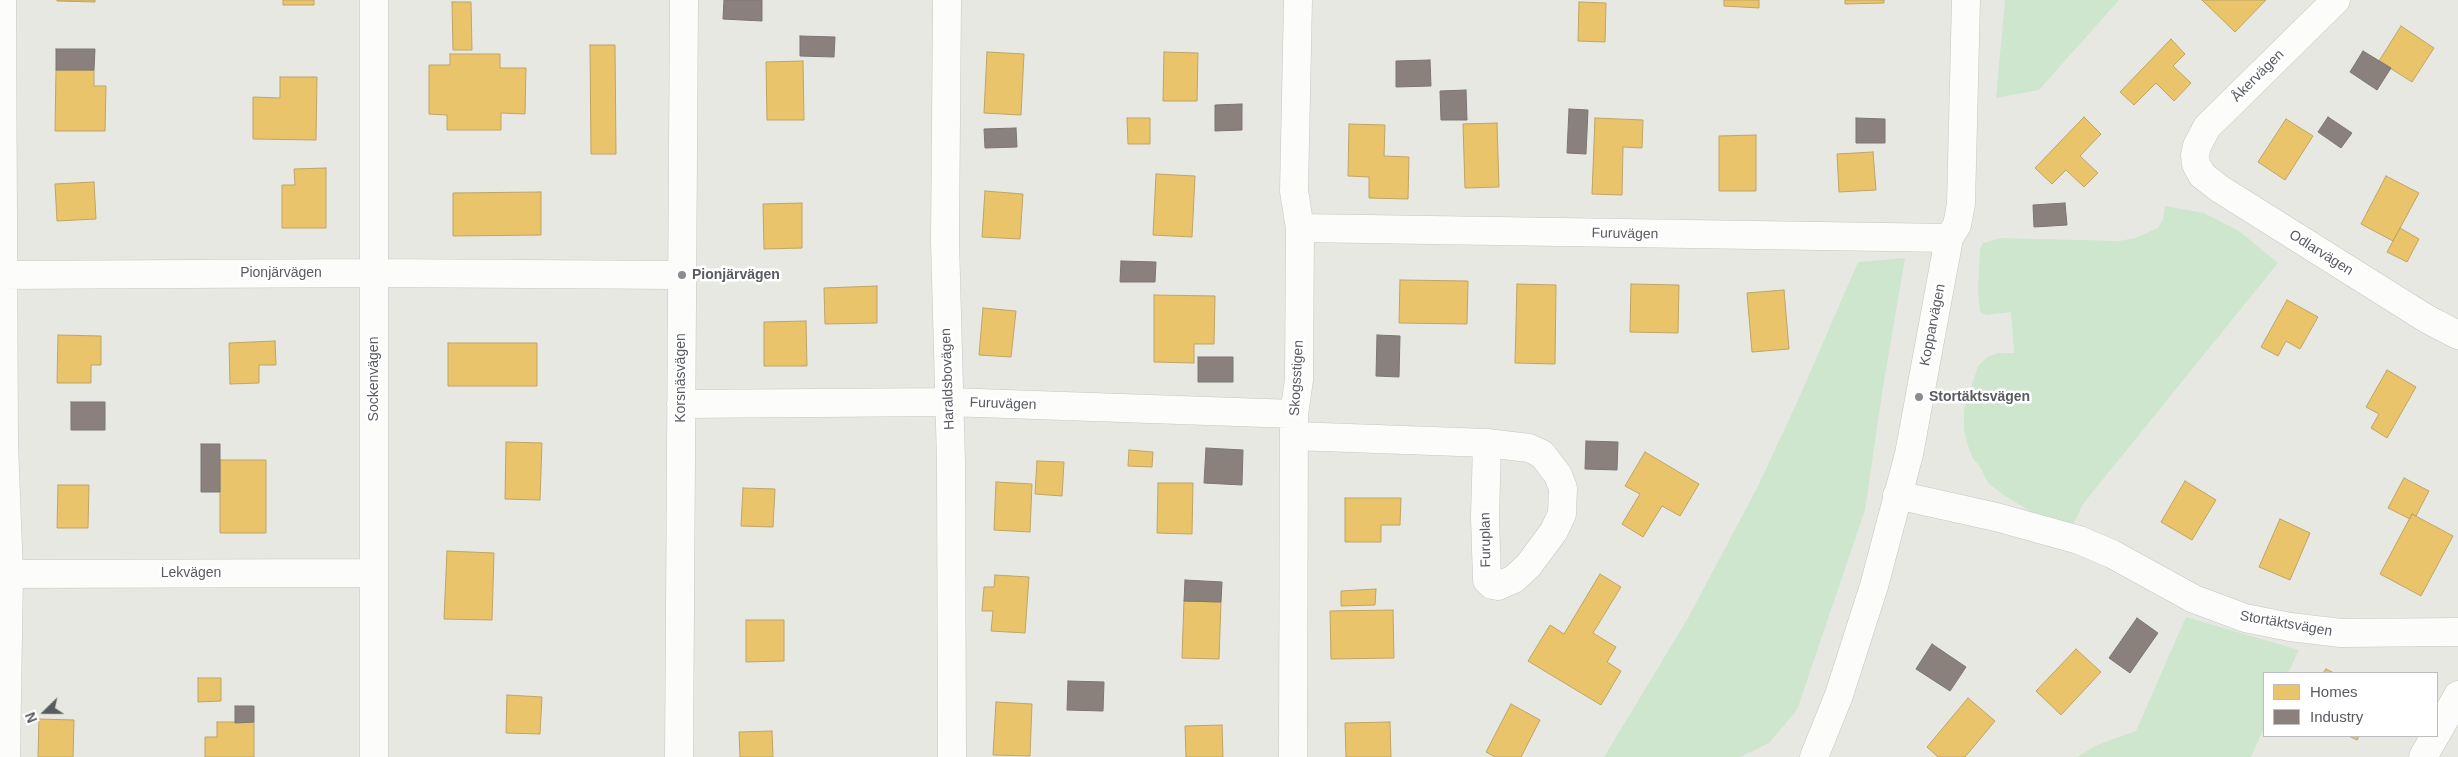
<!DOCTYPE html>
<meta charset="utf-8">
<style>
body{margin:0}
#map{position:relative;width:2458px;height:757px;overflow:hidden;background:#e8e8e2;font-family:Arial,sans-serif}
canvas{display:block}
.legend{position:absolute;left:2263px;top:672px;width:175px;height:65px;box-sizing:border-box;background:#fff;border:1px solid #bcbdbf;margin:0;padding:6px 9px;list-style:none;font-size:15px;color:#585b60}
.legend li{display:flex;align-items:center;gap:10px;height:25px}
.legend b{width:25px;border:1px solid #bcbdbf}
.north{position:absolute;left:20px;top:687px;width:50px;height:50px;-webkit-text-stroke:4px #fff;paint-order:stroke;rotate:248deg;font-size:14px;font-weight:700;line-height:20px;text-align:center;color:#585b60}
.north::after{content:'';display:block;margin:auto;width:18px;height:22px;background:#585b60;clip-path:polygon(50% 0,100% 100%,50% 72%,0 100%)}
</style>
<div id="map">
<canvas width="2458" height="757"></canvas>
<ul class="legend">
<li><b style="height:14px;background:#e9c46a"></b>Homes</li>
<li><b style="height:14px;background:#8a817c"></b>Industry</li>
</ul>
<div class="north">N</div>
</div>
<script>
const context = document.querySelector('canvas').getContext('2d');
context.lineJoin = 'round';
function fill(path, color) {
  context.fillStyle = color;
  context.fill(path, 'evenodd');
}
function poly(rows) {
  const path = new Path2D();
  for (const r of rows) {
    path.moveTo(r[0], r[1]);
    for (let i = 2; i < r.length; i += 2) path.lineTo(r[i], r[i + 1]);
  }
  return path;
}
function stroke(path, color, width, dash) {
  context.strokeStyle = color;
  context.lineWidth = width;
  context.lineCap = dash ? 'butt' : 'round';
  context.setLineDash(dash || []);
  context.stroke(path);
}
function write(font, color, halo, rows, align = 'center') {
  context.font = font + ' Arial,sans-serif';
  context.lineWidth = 5;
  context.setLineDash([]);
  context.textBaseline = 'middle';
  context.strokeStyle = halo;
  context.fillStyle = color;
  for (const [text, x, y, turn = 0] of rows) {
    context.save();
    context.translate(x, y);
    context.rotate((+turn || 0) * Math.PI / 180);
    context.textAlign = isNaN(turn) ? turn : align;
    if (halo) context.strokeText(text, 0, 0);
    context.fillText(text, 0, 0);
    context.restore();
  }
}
const green = poly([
 [2005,0,2119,0,2039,90,1996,98],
 [2165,206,2204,213,2239,231,2278,263,2083,504,2071,529,2045,520,2005,496,1988,483,1979,465,1973,459,1967,443,1964,429,1964,410,1978,366,1987,357,1998,353,2014,353,2011,312,1986,315,1980,312,1978,291,1980,249,1983,243,2001,238,2119,241,2135,238,2158,228,2163,219],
 [1905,258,1883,387,1865,510,1797,710,1769,743,1740,757,1604,757,1688,618,1757,488,1799,398,1858,262],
 [2186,617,2299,650,2288,673,2264,673,2264,728,2251,757,2077,757,2097,745,2136,731]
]);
const homes = poly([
 [57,0,95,0,95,2,57,1,57,0],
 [283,0,314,0,314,5,283,5,283,0],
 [1724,0,1759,0,1759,8,1724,6,1724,0],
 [1845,0,1884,0,1884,3,1845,4,1845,0],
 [2202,0,2266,0,2235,32,2202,0],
 [452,2,471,2,472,50,453,50,452,2],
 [1579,2,1606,3,1605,42,1578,41,1579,2],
 [2401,26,2434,48,2412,82,2379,61,2401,26],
 [2171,39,2185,54,2173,66,2191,83,2174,101,2156,83,2134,105,2120,92,2171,39],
 [590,45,615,45,616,154,591,154,590,45],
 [987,52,1024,54,1021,115,984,113,987,52],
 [1164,52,1198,53,1197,101,1163,101,1164,52],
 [450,54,500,54,500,68,526,68,525,114,501,113,501,130,447,130,447,115,429,114,429,65,450,65,450,54],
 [803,61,804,120,767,120,766,62,803,61],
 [56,70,94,70,94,86,106,86,105,131,55,131,56,70],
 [280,77,317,77,316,140,253,139,253,97,280,98,280,77],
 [2084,117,2101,134,2080,156,2098,173,2084,187,2066,170,2052,184,2035,168,2084,117],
 [1127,118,1150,118,1150,144,1128,144,1127,118],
 [1595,118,1643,120,1642,148,1623,147,1622,195,1592,194,1595,118],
 [2286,119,2313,136,2285,180,2258,162,2286,119],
 [1497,123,1499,187,1465,188,1463,124,1497,123],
 [1349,124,1385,125,1384,156,1409,157,1408,199,1369,198,1369,177,1348,176,1349,124],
 [1756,135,1756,191,1719,191,1719,136,1756,135],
 [1873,152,1876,190,1839,192,1837,154,1873,152],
 [326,168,326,228,282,228,282,185,295,185,294,169,326,168],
 [1156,174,1195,176,1192,237,1153,235,1156,174],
 [2386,176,2419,193,2393,241,2361,224,2386,176],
 [94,182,96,219,57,221,55,184,94,182],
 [985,191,1023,194,1020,239,982,237,985,191],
 [541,192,541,235,453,236,453,193,541,192],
 [802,203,802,248,764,249,763,204,802,203],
 [2400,228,2419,239,2407,262,2387,252,2400,228],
 [1400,280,1468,281,1467,324,1399,323,1400,280],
 [1517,284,1556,285,1555,364,1515,363,1517,284],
 [1631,284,1679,285,1678,333,1630,332,1631,284],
 [877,286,877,323,825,324,824,288,877,286],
 [1784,290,1789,349,1752,352,1747,293,1784,290],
 [1154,295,1215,296,1214,344,1194,344,1194,363,1154,362,1154,295],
 [2287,300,2318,317,2300,349,2286,341,2278,356,2261,347,2287,300],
 [983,308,1016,311,1011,357,979,355,983,308],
 [806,321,807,366,764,366,764,322,806,321],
 [58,335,101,336,101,365,91,365,91,383,57,383,58,335],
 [275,341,276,365,259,365,259,383,230,384,229,343,275,341],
 [448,343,537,343,537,386,448,386,448,343],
 [2387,370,2416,387,2387,438,2371,428,2379,414,2366,407,2387,370],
 [506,442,542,443,540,500,505,499,506,442],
 [1129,450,1153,452,1152,467,1128,466,1129,450],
 [1645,452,1699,484,1680,516,1662,506,1643,537,1622,524,1640,494,1625,486,1645,452],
 [220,460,266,460,266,533,220,533,220,460],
 [1037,461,1064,462,1062,496,1035,494,1037,461],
 [2404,478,2429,491,2416,516,2412,514,2410,519,2388,508,2404,478],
 [2185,481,2216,500,2192,540,2161,522,2185,481],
 [996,482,1032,484,1030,532,994,530,996,482],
 [1158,483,1193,483,1192,534,1157,533,1158,483],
 [58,485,89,485,88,528,57,528,58,485],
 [743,488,775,489,773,527,741,526,743,488],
 [1345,498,1401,498,1400,525,1381,525,1381,542,1345,542,1345,498],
 [2412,514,2453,536,2421,596,2380,574,2412,514],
 [2280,519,2310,533,2290,580,2259,567,2280,519],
 [447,551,494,553,492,620,444,619,447,551],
 [1600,574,1621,587,1593,633,1616,647,1607,662,1621,671,1601,705,1528,661,1550,625,1564,634,1600,574],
 [995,575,1029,577,1025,633,991,631,993,611,982,611,984,587,994,587,995,575],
 [1376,589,1375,605,1341,606,1341,591,1376,589],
 [1184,601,1221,602,1219,659,1182,658,1184,601],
 [1393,610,1394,658,1331,659,1330,611,1393,610],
 [746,620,784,620,784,661,746,662,746,620],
 [2076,649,2101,672,2061,715,2036,691,2076,649],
 [2326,669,2334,673,2323,673,2326,669],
 [198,678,221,678,221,701,198,702,198,678],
 [507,695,542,697,540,734,506,733,507,695],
 [1968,698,1995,721,1965,757,1938,757,1927,747,1968,698],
 [996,702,1032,704,1030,756,993,755,996,702],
 [1511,704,1540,720,1521,757,1495,757,1486,752,1511,704],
 [39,719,74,720,73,757,38,757,39,719],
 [217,722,254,722,254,757,205,757,205,737,217,737,217,722],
 [1390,722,1391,757,1346,757,1345,723,1390,722],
 [1222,725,1223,757,1186,757,1185,726,1222,725],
 [772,731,773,757,740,757,739,732,772,731],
 [2349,736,2359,736,2357,740,2349,736]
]);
const industry = poly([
 [724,0,762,0,762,21,723,19,724,0],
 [800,36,835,37,834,57,800,56,800,36],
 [56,49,95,49,94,70,56,70,56,49],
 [2363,51,2391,68,2377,90,2350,72,2363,51],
 [1430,60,1431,86,1396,87,1396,61,1430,60],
 [1466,90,1467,120,1441,120,1440,91,1466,90],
 [1242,104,1242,130,1215,131,1215,105,1242,104],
 [1569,109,1588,110,1586,154,1567,153,1569,109],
 [2328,117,2352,133,2341,148,2318,132,2328,117],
 [1856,118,1885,119,1885,143,1856,143,1856,118],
 [1016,128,1017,147,985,148,984,129,1016,128],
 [2065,203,2067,225,2034,227,2033,205,2065,203],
 [1121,261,1156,262,1155,282,1120,282,1121,261],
 [1377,335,1400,336,1399,377,1376,376,1377,335],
 [1198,357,1233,357,1233,382,1198,382,1198,357],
 [71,402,105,402,105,430,71,430,71,402],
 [1586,441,1618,442,1617,470,1585,469,1586,441],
 [201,444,220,444,220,492,201,492,201,444],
 [1206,448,1243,450,1242,485,1204,483,1206,448],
 [1185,580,1222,582,1221,602,1184,601,1185,580],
 [2137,618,2158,633,2130,673,2109,658,2137,618],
 [1932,644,1966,667,1950,691,1916,669,1932,644],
 [1068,681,1104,682,1103,711,1067,710,1068,681],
 [235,706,254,706,254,722,235,723,235,706]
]);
const minor = poly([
 [2,0,4,443,9,574,6,757],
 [947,0,945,241,951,462,952,757],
 [2336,0,2207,127,2197,146,2195,155,2196,164,2202,175,2220,189,2427,319,2458,335],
 [1300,228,1949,238],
 [0,275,373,273,682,275],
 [681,404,949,402,1294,414],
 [1294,436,1487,443,1529,448,1542,454,1558,475,1563,488,1562,514,1554,531,1528,566,1514,579,1498,586,1492,585,1487,580,1485,517,1487,443],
 [1897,495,1996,517,2079,540,2112,554,2194,599,2245,618,2290,627,2341,633,2458,632],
 [9,574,374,573],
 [2437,733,2458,695],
 [374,757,374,0],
 [679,757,684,0],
 [1293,757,1294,414,1299,380,1300,228,1294,191,1298,0],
 [1814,757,1839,695,1874,586,1909,454,1949,238,1957,225,1961,204,1966,0],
 [2423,757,2435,736]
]);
const markers = [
 [682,275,5,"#8a8c8e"],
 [1919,397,5,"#8a8c8e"]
];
const streetNames = [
 ["Åkervägen",2258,76,-45],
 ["Furuvägen",1625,234,1],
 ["Odlarvägen",2321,253,32],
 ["Pionjärvägen",281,273],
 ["Kopparvägen",1933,325,-79],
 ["Korsnäsvägen",681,378,-90],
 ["Skogsstigen",1297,378,-87],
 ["Sockenvägen",374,379,-90],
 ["Haraldsbovägen",948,379,-92],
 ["Furuvägen",1003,404,2],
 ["Furuplan",1486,540,-91],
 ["Lekvägen",191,573],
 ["Stortäktsvägen",2286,624,10]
];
const poiNames = [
 ["Pionjärvägen",692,275],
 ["Stortäktsvägen",1929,397]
];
fill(green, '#cee6ce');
fill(homes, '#e9c46a');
stroke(homes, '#bea467', 1);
fill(industry, '#8a817c');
stroke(industry, '#7b7674', 1);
stroke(minor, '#c5c6c4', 29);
stroke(minor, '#fcfcfb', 28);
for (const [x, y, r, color] of markers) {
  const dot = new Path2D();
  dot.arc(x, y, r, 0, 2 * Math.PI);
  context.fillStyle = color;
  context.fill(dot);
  stroke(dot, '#fff', 2);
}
write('14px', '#585b60', '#fff', streetNames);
write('bold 14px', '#585b60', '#fff', poiNames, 'left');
</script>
